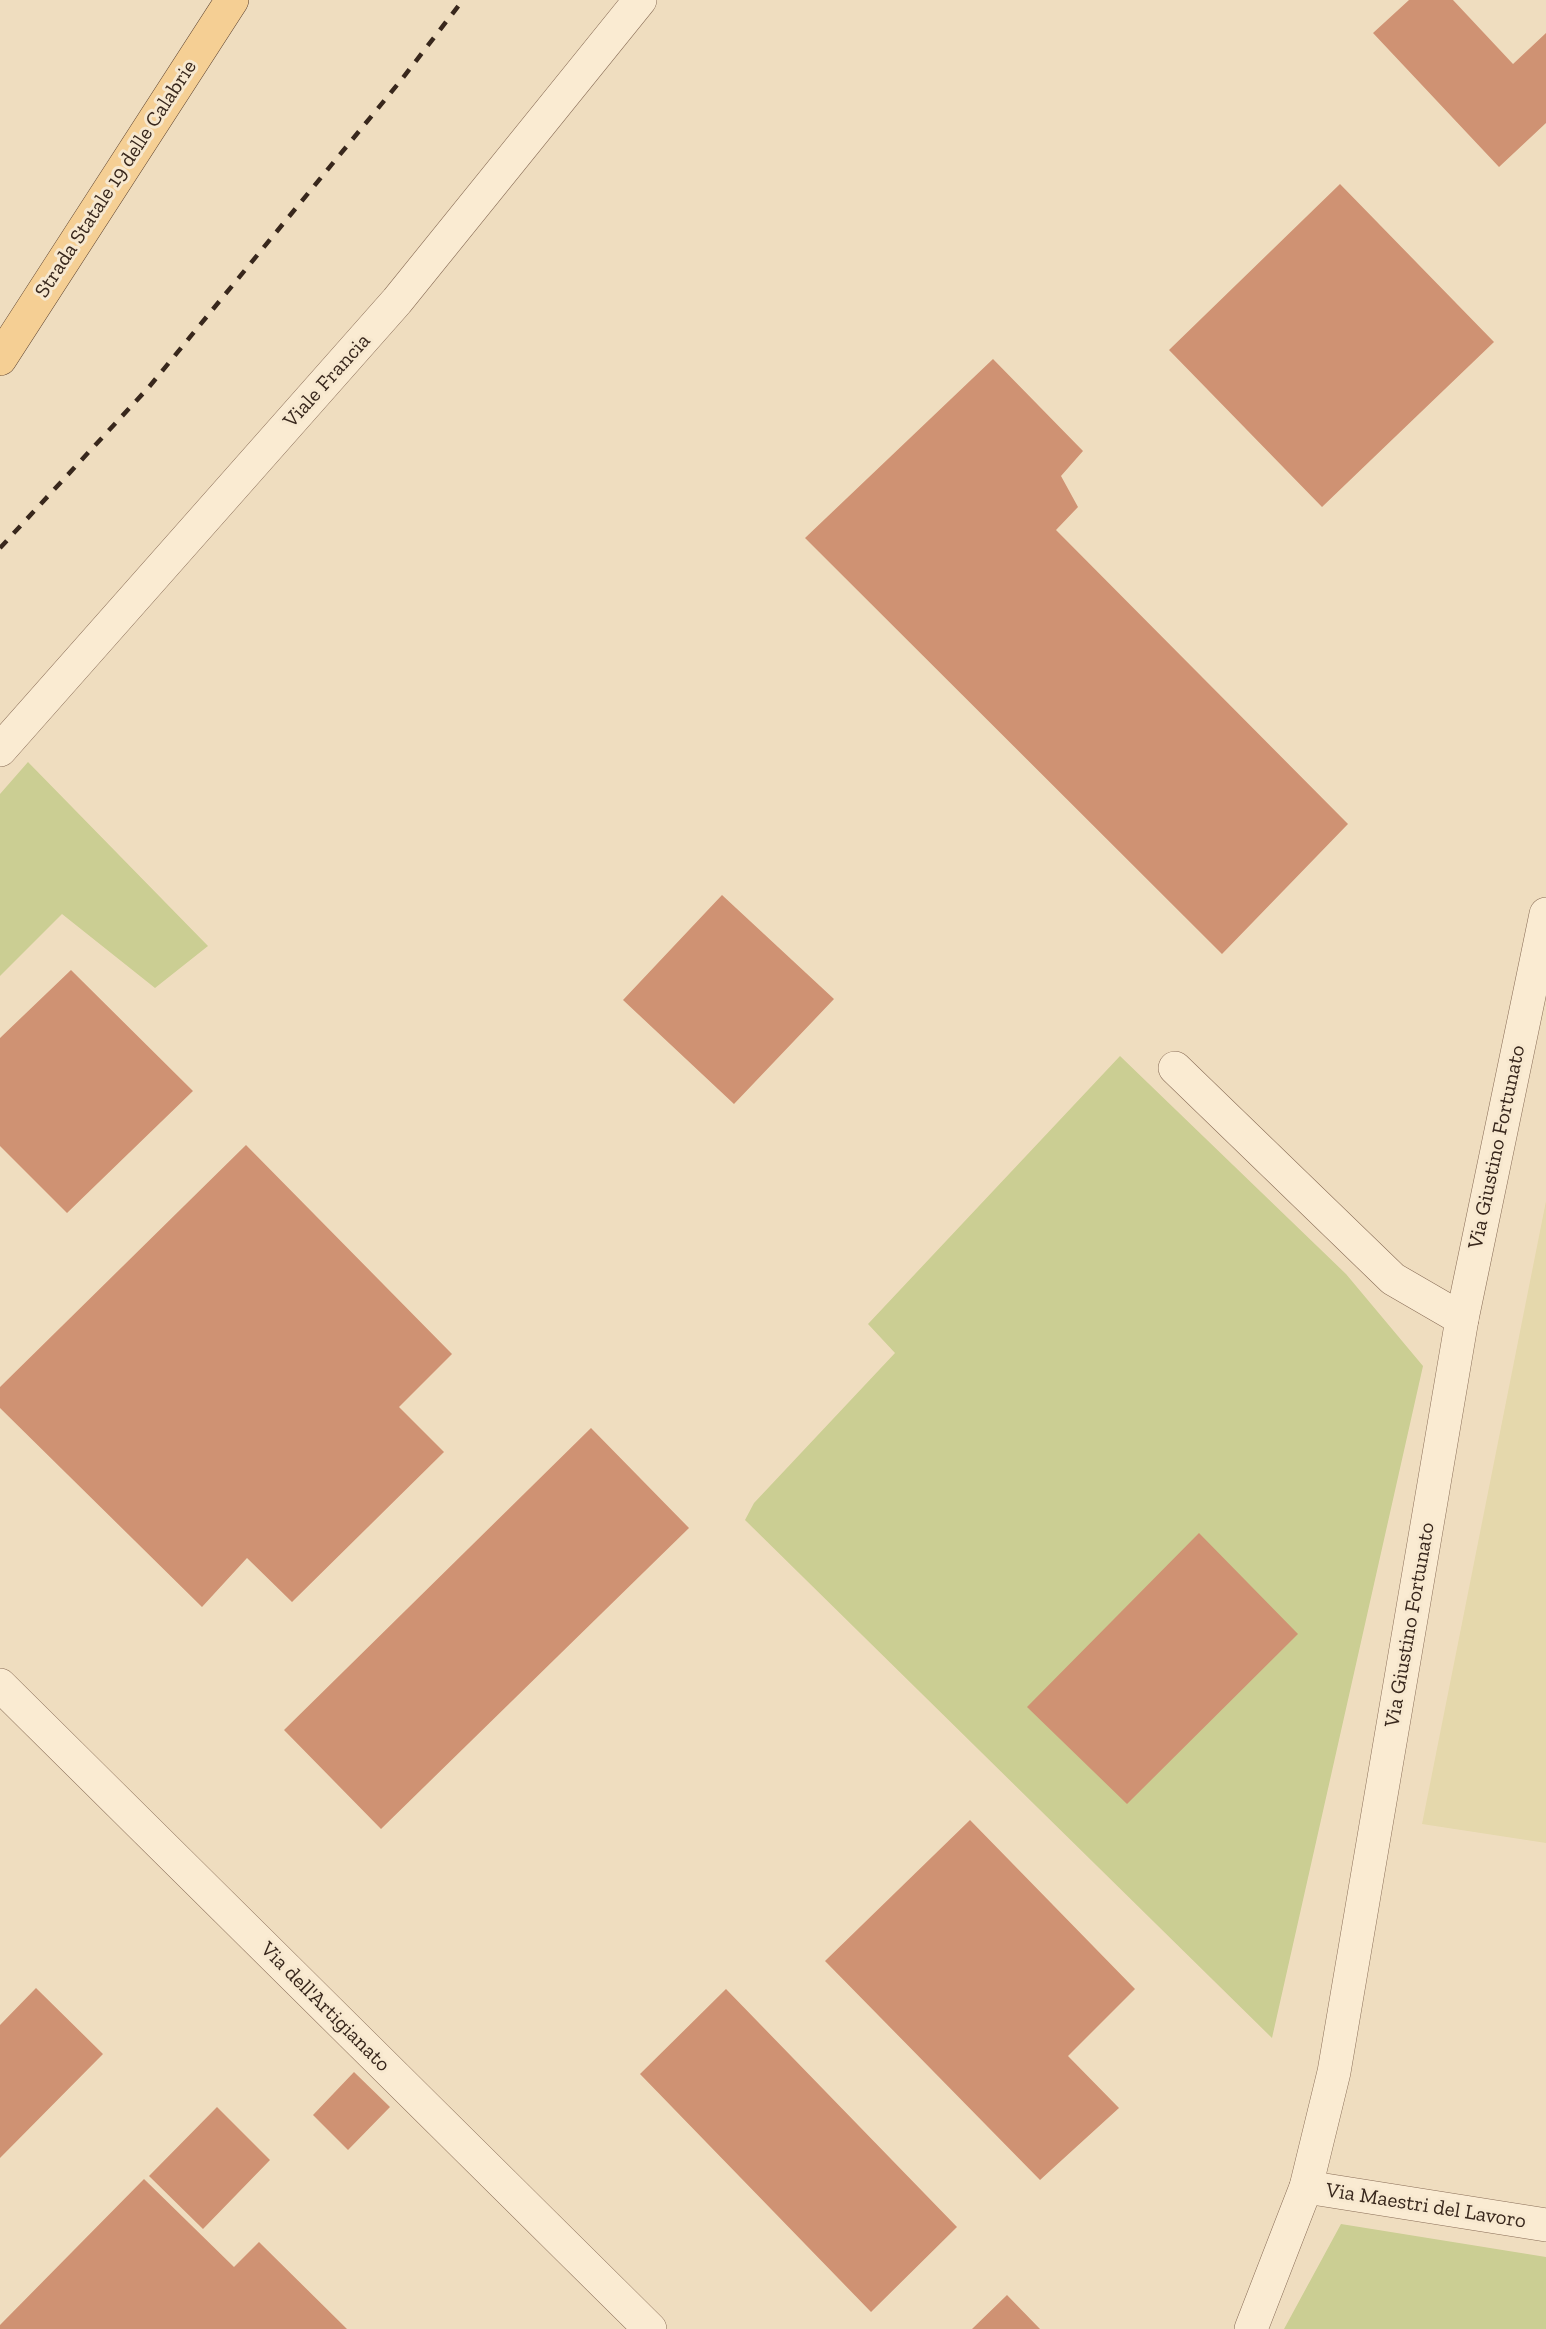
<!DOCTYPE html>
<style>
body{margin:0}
canvas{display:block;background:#efddbf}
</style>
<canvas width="1546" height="2329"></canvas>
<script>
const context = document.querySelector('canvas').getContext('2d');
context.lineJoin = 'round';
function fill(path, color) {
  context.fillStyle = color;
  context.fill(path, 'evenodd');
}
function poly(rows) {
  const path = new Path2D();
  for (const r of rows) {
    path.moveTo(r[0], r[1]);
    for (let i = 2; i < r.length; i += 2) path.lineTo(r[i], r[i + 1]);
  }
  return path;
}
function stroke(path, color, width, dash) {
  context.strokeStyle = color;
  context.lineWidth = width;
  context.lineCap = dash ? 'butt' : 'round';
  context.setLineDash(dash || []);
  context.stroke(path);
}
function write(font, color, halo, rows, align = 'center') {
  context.font = font + ' "Zilla Slab",serif';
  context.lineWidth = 6;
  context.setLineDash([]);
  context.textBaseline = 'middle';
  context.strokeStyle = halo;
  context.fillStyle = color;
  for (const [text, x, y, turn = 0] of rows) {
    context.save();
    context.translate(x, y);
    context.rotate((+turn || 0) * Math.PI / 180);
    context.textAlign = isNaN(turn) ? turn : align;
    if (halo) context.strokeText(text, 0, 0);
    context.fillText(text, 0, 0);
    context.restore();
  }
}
const farmland = poly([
 [1546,1201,1546,1843,1422,1824]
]);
const green = poly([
 [28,762,208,946,155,988,62,914,0,976,0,794],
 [1120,1056,1346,1274,1423,1366,1272,2038,745,1520,754,1503,895,1353,868,1324],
 [1341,2224,1546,2257,1546,2329,1284,2329]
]);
const building = poly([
 [1409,0,1453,0,1513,64,1546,33,1546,123,1499,167,1373,33],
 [1340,184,1494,342,1322,507,1169,350],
 [993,359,1083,451,1061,476,1078,507,1056,530,1348,824,1222,954,805,538],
 [722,895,834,999,734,1104,623,1000],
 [71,970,193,1091,67,1213,0,1146,0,1038],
 [246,1145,452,1354,399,1407,444,1452,292,1602,247,1558,202,1607,0,1408,0,1387],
 [591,1428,689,1528,381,1829,284,1730],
 [1199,1533,1298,1634,1127,1804,1027,1707],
 [970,1820,1135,1989,1068,2056,1119,2108,1040,2180,825,1961],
 [36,1988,103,2054,0,2158,0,2025],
 [726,1989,957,2227,871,2312,640,2074],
 [354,2072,390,2107,348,2150,313,2115],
 [217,2107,270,2160,203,2229,149,2176],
 [144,2179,234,2267,259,2242,347,2329,0,2329,0,2325],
 [1007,2295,1040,2329,972,2329]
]);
const minor = poly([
 [1175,1068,1393,1279,1462,1319],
 [0,1685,650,2329],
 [1306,2187,1546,2225]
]);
const tertiary = poly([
 [0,750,397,301,640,0],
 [1251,2329,1306,2187,1334,2072,1462,1319,1546,914]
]);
const primary = poly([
 [0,359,232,0]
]);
const rail = poly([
 [0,548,149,387,402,79,463,0]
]);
const streetNames = [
 ["Strada Statale 19 delle Calabrie",116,179,-57],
 ["Viale Francia",327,381,-48],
 ["Via Giustino Fortunato",1497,1147,-78],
 ["Via Giustino Fortunato",1410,1625,-80],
 ["Via dell'Artigianato",325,2007,45],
 ["Via Maestri del Lavoro",1426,2206,9]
];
fill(farmland, '#e5d8ac');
fill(green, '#cbce93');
fill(building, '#cf9273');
stroke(minor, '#896d57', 34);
stroke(tertiary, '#896d57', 34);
stroke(primary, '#563c2b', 34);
stroke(minor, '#faebd2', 33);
stroke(tertiary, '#faebd2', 33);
stroke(primary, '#f5cf94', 33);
stroke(rail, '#38271c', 4.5, [10, 10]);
write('21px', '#38271c', '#f7e8cf', streetNames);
</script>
